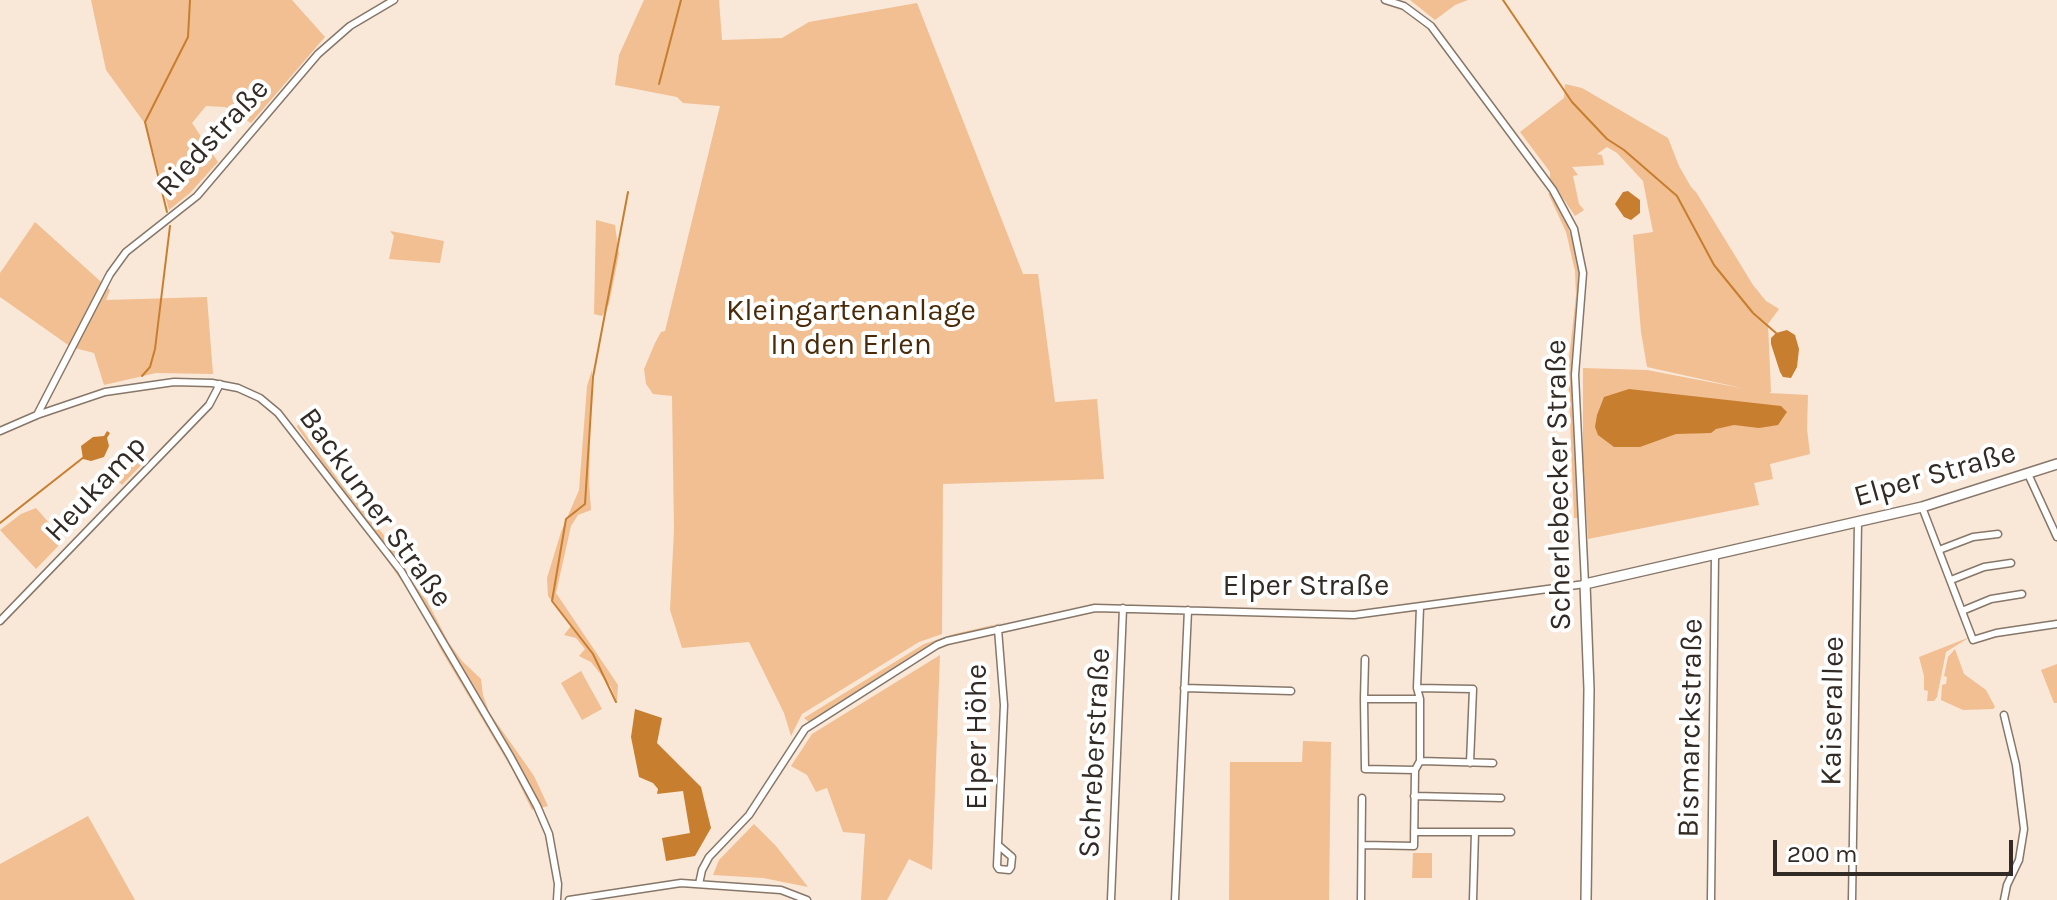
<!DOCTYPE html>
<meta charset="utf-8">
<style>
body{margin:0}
#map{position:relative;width:2057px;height:900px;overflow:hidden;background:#f9e7d8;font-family:Karla,sans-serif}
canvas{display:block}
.scale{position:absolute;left:1773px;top:840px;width:240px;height:36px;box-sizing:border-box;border:4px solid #322b25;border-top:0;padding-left:10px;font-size:24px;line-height:28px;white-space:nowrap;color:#322b25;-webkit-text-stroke:6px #fff;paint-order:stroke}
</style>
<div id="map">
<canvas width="2057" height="900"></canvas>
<div class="scale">200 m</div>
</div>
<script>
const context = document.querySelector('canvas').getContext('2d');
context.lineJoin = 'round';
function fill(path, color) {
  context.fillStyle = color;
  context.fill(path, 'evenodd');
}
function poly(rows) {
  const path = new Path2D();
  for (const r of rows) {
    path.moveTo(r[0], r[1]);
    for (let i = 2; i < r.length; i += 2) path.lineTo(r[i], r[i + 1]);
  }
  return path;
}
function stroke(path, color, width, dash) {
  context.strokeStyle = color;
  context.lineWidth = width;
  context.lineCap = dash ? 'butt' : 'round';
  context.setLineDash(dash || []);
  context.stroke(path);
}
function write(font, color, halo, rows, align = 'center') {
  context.font = font + ' Karla,sans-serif';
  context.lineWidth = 8;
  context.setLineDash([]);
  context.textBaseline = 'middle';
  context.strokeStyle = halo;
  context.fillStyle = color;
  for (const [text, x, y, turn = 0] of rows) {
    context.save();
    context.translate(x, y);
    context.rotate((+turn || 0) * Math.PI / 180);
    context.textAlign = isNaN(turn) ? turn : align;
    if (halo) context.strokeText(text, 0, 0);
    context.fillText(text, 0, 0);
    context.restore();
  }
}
const green = poly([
 [91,0,292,0,325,37,251,123,225,107,206,106,192,123,218,162,190,193,169,210,146,125,106,70],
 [644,0,719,0,722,40,782,38,809,22,917,3,1023,274,1038,274,1055,402,1097,399,1104,479,943,484,942,634,919,642,802,714,791,736,784,713,749,642,682,648,670,610,674,530,672,396,653,394,646,384,644,369,655,343,661,332,665,331,720,106,683,103,677,97,615,85,619,55],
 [1410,0,1468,0,1455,5,1435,20],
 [1565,84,1582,88,1668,138,1679,166,1691,187,1696,192,1753,285,1766,301,1779,309,1768,324,1771,392,1769,393,1808,395,1807,429,1810,454,1770,464,1773,479,1754,483,1759,505,1588,539,1583,464,1583,368,1647,370,1746,389,1647,367,1641,332,1633,235,1653,232,1643,181,1617,153,1607,147,1597,154,1602,155,1604,165,1572,167,1578,175,1573,176,1579,204,1584,210,1575,216,1550,179,1550,172,1520,132,1564,98],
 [1548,193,1552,194,1563,211,1580,265,1573,362,1579,518,1574,518,1568,368,1576,295,1575,271,1566,232],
 [596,220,615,225,619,254,609,304,602,316,594,314],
 [35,222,110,290,106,300,207,297,213,374,156,373,104,385,94,353,71,347,0,297,0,273],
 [390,231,444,241,440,263,389,259,394,236],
 [592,370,589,482,591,510,578,515,571,526,556,593,618,685,617,702,611,687,591,662,579,656,585,649,576,638,564,635,571,626,548,596,547,578,561,532,579,490,587,386],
 [298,424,342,485,399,553,406,574,427,601,449,643,462,661,481,679,483,695,489,712,534,776,548,806,532,810,513,771,441,650,420,608,376,544,337,496,337,484,297,427],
 [133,445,145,461,122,485,106,470,108,464],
 [36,508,64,540,36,569,0,530,21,514],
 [1006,622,945,639,809,722,804,718,924,644,954,634],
 [1970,637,1946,652,1937,697,1934,701,1927,701,1928,691,1924,690,1924,676,1919,657],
 [1955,649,1964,674,1986,690,1995,707,1993,709,1963,710,1941,700,1942,685,1946,684,1947,677,1944,676,1948,657],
 [940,655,932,870,909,859,887,900,861,900,865,834,843,832,827,788,816,792,807,775,791,766,812,734],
 [2057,664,2057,703,2054,703,2041,670],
 [581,671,602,709,582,720,561,683],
 [1303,741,1331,742,1329,900,1229,900,1230,762,1302,762],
 [88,816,135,900,0,900,0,864],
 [754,824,776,846,808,887,763,878,713,875,719,860],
 [1413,853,1432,853,1432,878,1412,878]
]);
const water = poly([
 [1628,191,1640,200,1640,213,1631,220,1624,217,1615,204,1623,192],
 [1787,330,1795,335,1799,349,1797,367,1791,378,1783,377,1780,372,1771,344,1771,338,1776,333],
 [1629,389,1781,406,1787,412,1778,425,1759,428,1734,425,1716,429,1711,433,1676,434,1640,447,1614,447,1598,435,1595,427,1597,415,1604,397],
 [107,431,110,433,107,438,109,446,104,457,91,461,83,459,81,446,93,437,104,436],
 [635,709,662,718,657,743,701,787,711,828,695,856,666,861,662,838,690,833,683,791,657,794,658,789,653,783,639,777,631,737]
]);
const stream = poly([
 [1503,0,1572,102,1607,139,1624,150,1677,196,1714,265,1753,313,1776,333],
 [659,84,681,0],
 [167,212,145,122,188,37,190,0],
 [142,376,150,367,155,349,170,226],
 [0,523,84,457],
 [616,702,593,654,552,601,566,519,585,504,593,377,628,192]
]);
const street = poly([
 [37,415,110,274,126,252,197,196,318,54,350,26,394,0],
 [0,431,37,415,105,392,174,382,212,383,238,388,260,398,278,413,401,571,510,756,537,806,549,834,558,884,557,900],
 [2028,474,2057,537],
 [1922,507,1973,640,1996,633,2057,624],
 [1939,550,1973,537,1998,534],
 [1951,580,1984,567,2011,563],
 [1962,611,1991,599,2022,594],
 [0,621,209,405,220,384],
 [998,629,1004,705,997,866,999,869,1009,870,1011,867,1012,857,998,845],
 [1184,688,1291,691],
 [1417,688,1473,689,1470,763],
 [1364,699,1365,659],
 [1420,761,1493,763],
 [1415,770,1365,769,1364,699,1420,699],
 [1414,796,1501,798],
 [1414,832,1511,832],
 [1362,845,1414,846,1415,770,1420,761,1420,699,1417,688,1420,607],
 [699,884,702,870,709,857,749,815,805,729,937,645,947,641,1095,608,1354,615,1585,584,1575,375,1583,273,1574,229,1553,190,1431,26,1404,6,1385,0],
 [569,900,681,883,781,890,807,900],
 [1111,900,1123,608],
 [1175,900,1188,610],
 [1361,900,1362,798],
 [1473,900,1475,832],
 [1711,900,1715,556],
 [1852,900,1858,522],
 [2004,900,2007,885,2019,860,2024,829,2016,765,2004,715]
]);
const secondary = poly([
 [1586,900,1589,689,1585,584,1922,507,2057,464]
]);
const streetNames = [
 ["Riedstraße",213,138,-47],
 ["Elper Straße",1935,475,-16],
 ["Scherlebecker Straße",1559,485,-91],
 ["Heukamp",96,489,-47],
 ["Backumer Straße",375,508,54],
 ["Elper Straße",1306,586],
 ["Kaiserallee",1833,711,-89],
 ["Bismarckstraße",1691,728,-89],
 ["Elper Höhe",977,737,-90],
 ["Schreberstraße",1095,753,-87]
];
const parkNames = [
 ["Kleingartenanlage",851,311],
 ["In den Erlen",851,345]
];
fill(green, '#f1bf92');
fill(water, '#c77e2f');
stroke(stream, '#c77e2f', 2);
stroke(street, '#867769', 9);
stroke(secondary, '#867769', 12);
stroke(street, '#fff', 6);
stroke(secondary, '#fff', 9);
write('30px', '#322b25', '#fff', streetNames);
write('30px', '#492b0a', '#fff', parkNames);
</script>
